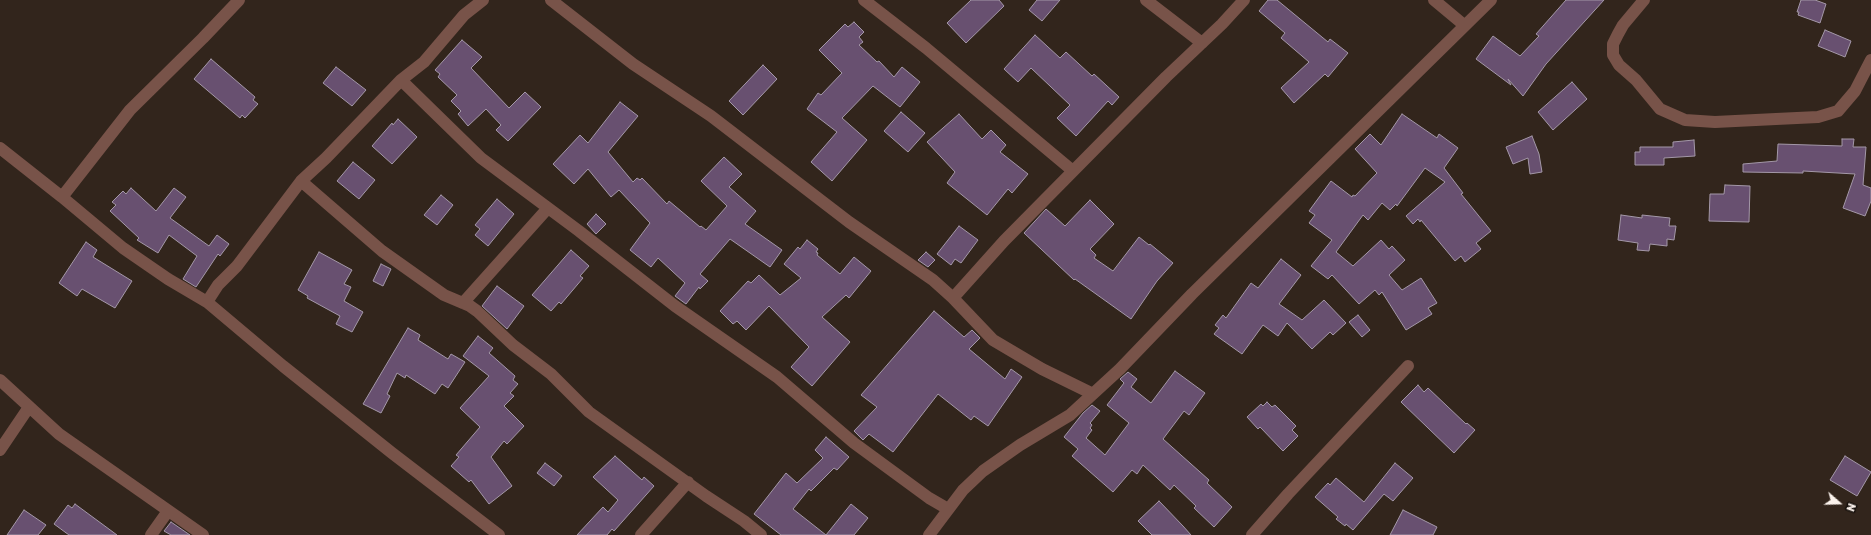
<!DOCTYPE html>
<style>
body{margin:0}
#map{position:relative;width:1871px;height:535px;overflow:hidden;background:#32251c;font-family:Rubik,sans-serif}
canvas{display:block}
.north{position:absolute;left:1819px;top:483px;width:40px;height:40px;-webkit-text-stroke:3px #150f0b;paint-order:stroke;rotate:110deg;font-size:11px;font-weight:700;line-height:16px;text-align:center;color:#fbf2ec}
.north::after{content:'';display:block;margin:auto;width:14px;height:18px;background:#fbf2ec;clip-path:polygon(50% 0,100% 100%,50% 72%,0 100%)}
</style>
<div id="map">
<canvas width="1871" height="535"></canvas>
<div class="north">N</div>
</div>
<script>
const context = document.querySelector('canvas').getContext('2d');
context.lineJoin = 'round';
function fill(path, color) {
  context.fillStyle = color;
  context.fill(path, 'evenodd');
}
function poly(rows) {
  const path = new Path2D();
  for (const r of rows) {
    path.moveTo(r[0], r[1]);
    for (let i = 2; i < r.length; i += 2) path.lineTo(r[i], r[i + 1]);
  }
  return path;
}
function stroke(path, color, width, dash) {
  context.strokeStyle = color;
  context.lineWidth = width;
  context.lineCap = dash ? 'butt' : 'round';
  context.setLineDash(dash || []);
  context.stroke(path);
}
const building = poly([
 [971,0,999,0,1004,6,966,43,947,23,971,0],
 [1037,0,1060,0,1042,21,1029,10,1037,0],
 [1268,0,1277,0,1328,42,1330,39,1348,53,1328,77,1325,74,1294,103,1281,88,1309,62,1281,38,1285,33,1259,11,1268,0],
 [1566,0,1604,0,1546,64,1523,96,1508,79,1511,85,1476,59,1493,36,1520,56,1539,36,1536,34,1566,0],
 [1801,0,1815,0,1826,4,1820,23,1798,15,1799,12,1797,12,1801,0],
 [854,22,864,32,859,37,863,42,859,45,877,62,879,61,894,77,902,67,920,82,900,107,873,86,842,118,867,140,832,181,811,162,837,132,807,109,818,93,821,95,842,73,819,50,845,24,848,27,854,22],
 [1825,30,1851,41,1845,57,1818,46,1825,30],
 [1035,35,1060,58,1066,52,1092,76,1094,74,1119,97,1112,105,1108,101,1076,136,1057,118,1070,105,1031,68,1018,82,1004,69,1035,35],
 [462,40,482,57,471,68,509,108,525,92,541,107,508,141,496,130,501,125,486,109,468,126,458,114,461,111,451,101,457,95,438,77,440,74,435,70,462,40],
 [211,59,255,97,253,100,258,104,245,118,242,115,240,118,194,79,211,59],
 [763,65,777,79,743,115,729,101,763,65],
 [336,67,366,90,352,106,323,83,336,67],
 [1572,82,1587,99,1553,130,1538,112,1572,82],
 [620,102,638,116,608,152,633,182,637,178,640,180,642,178,667,204,669,201,700,227,701,226,706,230,727,206,701,181,724,157,742,174,729,187,756,211,745,224,782,250,770,267,730,239,700,274,708,281,700,289,699,287,686,304,675,296,685,283,658,258,651,267,630,250,650,223,619,190,611,197,588,169,574,184,553,164,580,135,588,143,620,102],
 [901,112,925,133,908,152,884,131,901,112],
 [959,114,982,139,991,130,1006,145,1000,152,1028,174,1012,193,1008,189,987,215,947,183,955,172,927,142,959,114],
 [1402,114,1437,138,1439,134,1458,148,1444,168,1463,193,1461,194,1491,231,1476,243,1481,249,1465,262,1461,256,1455,261,1421,220,1420,222,1418,219,1413,224,1406,216,1445,182,1425,168,1397,206,1396,204,1390,210,1382,203,1368,220,1363,215,1336,252,1353,266,1381,240,1389,249,1392,246,1405,260,1389,275,1402,290,1421,278,1437,303,1428,308,1432,314,1406,330,1382,292,1379,295,1375,290,1359,304,1332,275,1328,279,1311,266,1332,240,1309,223,1315,215,1309,211,1331,181,1352,197,1353,195,1355,196,1377,173,1355,149,1370,134,1381,145,1402,114],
 [398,119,417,137,392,164,372,146,392,123,393,125,398,119],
 [1532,136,1539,154,1542,172,1530,174,1528,158,1513,164,1506,147,1532,136],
 [1842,139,1854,139,1853,147,1866,147,1863,185,1871,188,1871,201,1865,216,1843,208,1855,174,1803,171,1803,173,1743,172,1743,164,1777,161,1778,144,1842,146,1842,139],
 [1694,140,1695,156,1664,158,1664,165,1635,165,1635,152,1640,152,1640,147,1673,147,1673,142,1694,140],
 [353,162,375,180,359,199,337,181,353,162],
 [1725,185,1750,186,1749,222,1709,221,1710,194,1724,194,1725,185],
 [131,188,156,211,174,188,186,197,170,218,209,246,217,235,229,244,220,256,218,254,196,287,183,279,197,256,169,235,158,253,137,240,139,238,110,211,116,205,112,202,123,191,126,194,131,188],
 [441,195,453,205,437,225,424,215,441,195],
 [497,199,514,214,488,246,475,235,480,229,475,225,497,199],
 [1090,200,1114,224,1090,249,1096,255,1094,258,1113,271,1139,237,1149,245,1150,244,1173,263,1157,281,1131,319,1075,279,1074,280,1024,233,1046,209,1065,226,1090,200],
 [596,214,606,224,596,234,587,224,596,214],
 [1621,215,1642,218,1642,215,1670,218,1669,226,1676,226,1674,240,1667,239,1667,246,1650,244,1649,251,1637,250,1638,243,1618,240,1621,215],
 [959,226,978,240,961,263,955,259,951,265,937,254,959,226],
 [807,240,818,249,816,252,818,253,817,255,840,274,854,257,871,271,849,298,846,295,822,317,850,342,812,386,791,367,809,347,769,306,746,330,737,321,733,324,720,311,748,281,751,283,759,275,780,295,801,278,784,264,798,247,800,249,807,240],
 [86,242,97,250,93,257,132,281,115,308,82,289,77,296,59,283,86,242],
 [571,250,589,266,580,276,583,278,561,304,559,302,551,311,532,295,571,250],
 [319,252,352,270,344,284,351,287,344,301,363,312,352,332,336,324,340,316,307,298,308,296,298,290,319,252],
 [926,252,935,260,928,267,918,260,926,252],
 [1281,259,1301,275,1279,304,1302,320,1324,300,1346,323,1333,335,1330,332,1312,349,1287,323,1278,336,1263,325,1242,354,1214,334,1219,328,1215,325,1223,315,1226,318,1251,283,1258,288,1281,259],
 [381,264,391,269,383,286,373,281,381,264],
 [497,286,524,306,507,329,482,306,497,286],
 [934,311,964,337,972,330,980,338,969,349,1005,379,1011,369,1022,377,988,426,974,416,971,420,938,394,893,452,869,434,863,440,854,431,877,407,861,395,934,311],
 [1358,315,1370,330,1362,337,1349,322,1358,315],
 [408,328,420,335,418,340,448,359,451,354,465,362,448,388,442,384,435,394,406,375,405,378,397,373,387,394,390,396,381,413,363,404,408,328],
 [478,336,493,348,489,353,515,376,513,380,518,384,510,393,514,396,504,406,524,426,507,444,504,441,491,457,512,486,489,504,471,480,469,482,451,466,459,457,456,455,480,427,460,408,489,376,463,356,478,336],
 [1175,371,1205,393,1189,415,1184,411,1163,439,1209,480,1207,483,1232,507,1214,527,1194,508,1196,506,1174,485,1170,490,1143,465,1137,474,1132,470,1113,492,1072,456,1078,449,1064,437,1083,413,1092,405,1100,411,1090,423,1092,425,1090,428,1092,430,1086,438,1105,455,1129,423,1107,405,1124,383,1120,379,1128,372,1137,379,1131,387,1151,403,1175,371],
 [1418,385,1424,392,1428,388,1466,424,1467,423,1475,430,1454,453,1401,402,1418,385],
 [1267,402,1272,407,1275,405,1296,426,1292,430,1298,436,1283,451,1260,427,1258,429,1247,417,1261,404,1263,406,1267,402],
 [826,437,849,457,837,470,834,468,811,491,809,489,793,509,826,535,851,504,868,518,854,535,781,535,754,514,786,473,797,483,823,458,815,450,826,437],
 [615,456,642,480,644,477,654,486,614,531,612,529,607,535,577,535,603,507,608,512,618,500,593,477,615,456],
 [1845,456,1871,472,1857,496,1830,480,1845,456],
 [545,463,562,476,554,486,537,473,545,463],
 [1395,463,1413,478,1393,501,1384,494,1353,530,1346,524,1345,526,1336,519,1338,517,1315,497,1328,483,1330,485,1336,478,1364,502,1395,463],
 [1159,501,1183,526,1191,535,1152,535,1138,521,1159,501],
 [75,504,117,535,69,535,54,524,68,505,72,508,75,504],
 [24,510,46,525,38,535,7,535,24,510],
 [1403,510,1437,527,1433,535,1390,535,1403,510],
 [171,522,190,535,171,535,164,531,171,522]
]);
const minor = poly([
 [551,0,633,64,711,116,849,222,933,280,953,298,993,340,1042,369,1093,394],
 [864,0,926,48,1073,171],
 [1146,0,1202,43],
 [1434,0,1464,25],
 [1644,0,1623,25,1618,34,1613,44,1613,55,1619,65,1636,80,1660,109,1685,120,1715,122,1776,119,1818,117,1838,111,1855,91,1871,60],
 [401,80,481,158,579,231,675,306,777,377,854,443,929,498,948,509],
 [0,148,62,197,123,248,168,279,207,302,283,366,392,453,499,535],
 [301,181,382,251,444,295,470,306,477,311,513,345,551,374,589,412,706,496,744,521,761,535],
 [62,197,130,110,203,38,239,0],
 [953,298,1004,241,1166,77,1222,24,1244,0],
 [207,302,218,285,237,266,301,181,326,158,401,80,424,62,464,15,483,0],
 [463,303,548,208],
 [0,380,59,434,203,535],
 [0,450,29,407],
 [151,535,168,511],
 [641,535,688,482],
 [929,535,963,490,983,471,1020,445,1070,415,1120,369,1192,294,1491,0],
 [1252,535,1288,494,1408,366]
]);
fill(building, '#685070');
stroke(building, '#a498a8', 1);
stroke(minor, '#785349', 12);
</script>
